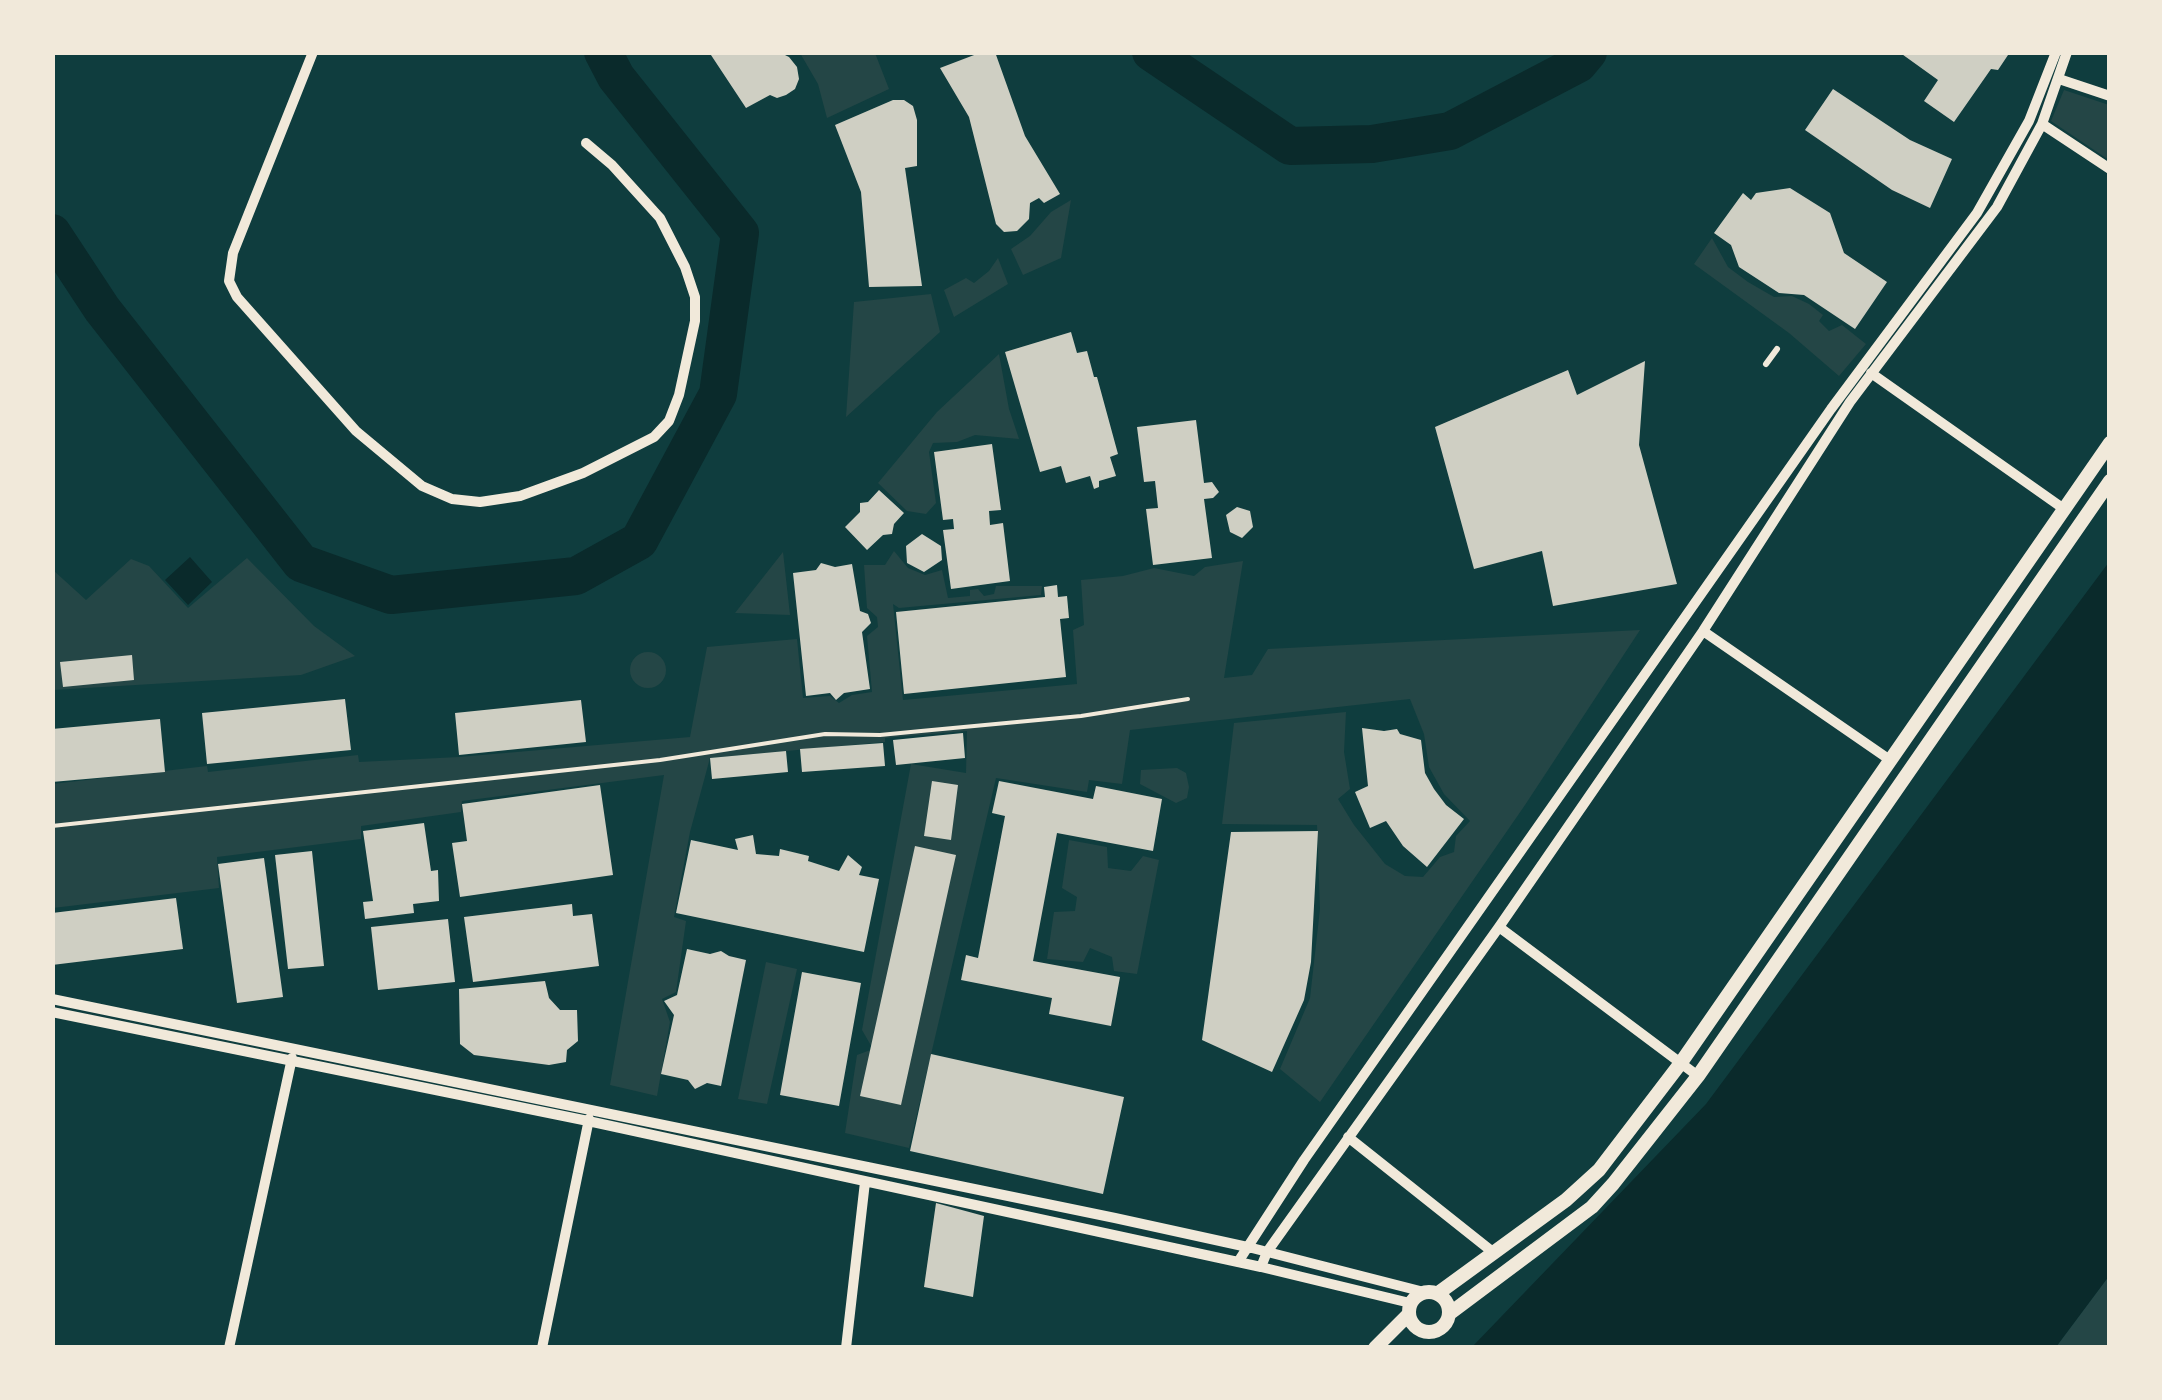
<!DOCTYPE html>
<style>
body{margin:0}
#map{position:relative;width:2162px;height:1400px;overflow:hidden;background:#0f3d3e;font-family:Cabin,sans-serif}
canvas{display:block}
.frame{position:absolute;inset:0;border:55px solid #f1e9da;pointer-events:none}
</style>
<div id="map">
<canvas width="2162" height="1400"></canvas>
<div class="frame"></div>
</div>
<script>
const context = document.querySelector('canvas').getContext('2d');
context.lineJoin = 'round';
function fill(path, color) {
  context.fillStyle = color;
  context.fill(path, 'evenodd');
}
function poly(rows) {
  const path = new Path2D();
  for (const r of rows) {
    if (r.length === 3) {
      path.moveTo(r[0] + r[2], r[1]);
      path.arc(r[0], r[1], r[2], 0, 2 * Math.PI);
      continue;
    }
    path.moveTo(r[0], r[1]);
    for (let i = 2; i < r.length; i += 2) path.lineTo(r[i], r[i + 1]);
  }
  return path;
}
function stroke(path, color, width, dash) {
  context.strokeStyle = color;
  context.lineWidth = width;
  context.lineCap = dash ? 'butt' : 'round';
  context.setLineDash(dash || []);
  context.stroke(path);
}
const green = poly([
 [800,53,875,53,889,89,827,118,818,84],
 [2064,90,2109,105,2109,160,2051,121],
 [1071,200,1061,258,1023,275,1011,249,1030,236,1051,212],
 [1712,238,1728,267,1748,282,1774,297,1792,296,1809,304,1823,315,1819,321,1829,331,1842,325,1866,344,1839,376,1789,333,1694,264],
 [998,258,1008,284,954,317,944,290,966,278,974,283,989,271],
 [931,294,940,332,846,417,854,302],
 [999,354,1009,409,1019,439,975,435,957,442,933,443,929,452,936,503,926,514,907,511,878,483,937,412],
 [894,551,908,568,925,575,942,570,948,598,970,596,970,590,978,589,984,596,994,594,996,586,1042,586,1041,595,899,608,893,604,903,700,1077,684,1073,630,1084,625,1081,580,1123,576,1154,568,1194,576,1205,567,1243,561,1224,678,1252,675,1268,649,1640,630,1525,805,1320,1102,1280,1069,1310,998,1320,909,1317,825,1222,824,1234,723,1346,712,1344,752,1350,789,1338,799,1354,825,1385,864,1405,876,1423,877,1440,857,1454,852,1456,836,1470,821,1444,794,1429,767,1424,734,1410,699,1130,730,1122,784,1089,780,1087,792,996,778,909,1148,845,1133,857,1055,873,1049,862,1030,911,764,966,773,967,731,885,738,885,742,710,758,690,832,674,917,686,921,676,992,662,999,670,1022,657,1096,610,1085,664,775,462,801,461,812,361,826,361,839,217,857,219,888,53,908,52,784,207,766,208,772,358,755,359,762,459,757,690,737,707,647,797,639,803,698,830,696,839,703,852,695,872,692,867,636,878,627,877,617,867,608,864,565,885,565],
 [783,552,790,615,735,613],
 [247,558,314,626,355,656,301,675,53,690,53,570,86,600,131,559,149,566,188,608],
 [648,670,18],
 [1177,768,1186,773,1189,787,1187,798,1176,803,1140,784,1141,770],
 [1069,840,1107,847,1108,868,1131,871,1143,856,1159,860,1137,974,1114,971,1112,957,1090,948,1083,962,1047,959,1054,912,1075,911,1077,897,1062,888],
 [766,962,797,969,767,1104,738,1099],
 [2109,1276,2109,1347,2056,1347]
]);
const water = poly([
 [190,557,212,582,188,605,165,580],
 [2109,562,2109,1276,2056,1347,1472,1347,1706,1104]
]);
const river = poly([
 [1151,52,1290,146,1372,144,1450,131,1578,64,1588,52],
 [52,233,102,309,301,563,391,595,576,576,639,541,718,394,740,233,616,77,603,52]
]);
const building = poly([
 [709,52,779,52,789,57,797,67,799,79,795,89,786,95,777,98,770,95,746,108],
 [982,52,995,52,1025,136,1060,194,1044,203,1039,198,1030,203,1029,219,1017,231,1004,232,996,224,969,117,940,68],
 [1899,52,2010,52,1998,70,1991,69,1954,122,1924,101,1938,80],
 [1833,89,1910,140,1952,159,1930,208,1892,190,1805,130],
 [893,100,904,100,913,106,917,120,917,166,905,168,922,286,869,287,861,192,835,125],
 [1790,188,1830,213,1844,253,1887,282,1855,329,1804,295,1779,293,1739,267,1731,245,1714,233,1743,193,1751,200,1756,193],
 [1071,332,1077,353,1087,351,1094,377,1097,377,1118,454,1110,457,1116,476,1099,481,1099,487,1094,489,1090,476,1066,483,1061,466,1040,472,1005,352],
 [1645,361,1639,445,1677,584,1553,606,1542,551,1474,569,1435,427,1568,370,1577,395],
 [1196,420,1204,483,1212,482,1219,492,1213,498,1204,499,1212,558,1153,565,1146,509,1158,508,1155,481,1144,482,1137,427],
 [992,444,1001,510,989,511,990,525,1003,523,1010,581,951,589,943,530,954,529,953,519,943,520,934,452],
 [879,490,904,513,894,524,892,534,883,535,867,550,845,527,860,512,860,503,868,502],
 [1237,507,1250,511,1253,527,1242,538,1230,532,1226,515],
 [922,534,941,546,942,560,924,572,907,563,906,546],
 [821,563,835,567,852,564,860,611,868,614,871,623,862,632,870,689,844,693,836,700,830,693,806,696,793,573,816,570],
 [1057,585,1058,597,1067,596,1069,618,1060,619,1066,677,904,694,896,612,1045,597,1044,587],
 [132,655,134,680,63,687,60,662],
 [345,699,351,750,207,764,202,713],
 [581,700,586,742,459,755,455,713],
 [160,719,165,772,52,782,52,729],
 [1362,728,1384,731,1397,729,1400,734,1421,740,1425,773,1434,789,1446,805,1464,819,1427,867,1403,846,1386,821,1370,828,1355,792,1368,786],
 [963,733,965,758,896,765,893,740],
 [883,743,885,766,802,772,800,749],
 [786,751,788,772,712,779,710,758],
 [932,781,958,785,951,840,924,836],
 [999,781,1093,799,1096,786,1162,799,1153,851,1057,833,1033,961,1120,977,1111,1026,1049,1014,1052,998,961,980,966,955,978,958,1005,816,992,813],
 [600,785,613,875,460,897,452,843,467,841,462,804],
 [424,823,431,871,438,870,439,901,413,904,414,913,365,919,363,902,373,901,363,831],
 [1318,831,1311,962,1304,1000,1272,1072,1202,1040,1231,832],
 [753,835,756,854,779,856,780,849,809,856,808,861,839,871,848,855,862,867,859,875,879,879,864,952,676,913,691,840,738,850,735,839],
 [915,846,956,855,901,1105,860,1096],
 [312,851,324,966,288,969,275,855],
 [264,858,283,997,237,1003,218,864],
 [176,898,183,949,52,965,52,913],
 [572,904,573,916,592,914,599,966,473,982,464,917],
 [448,919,455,982,378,990,371,927],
 [687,949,710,954,721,951,729,956,746,960,721,1086,707,1083,695,1089,688,1080,661,1074,674,1015,664,1001,677,995],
 [802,972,861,983,839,1106,780,1095],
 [545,981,549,998,560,1010,577,1010,578,1041,567,1050,566,1062,549,1065,474,1055,460,1044,459,989],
 [931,1054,1124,1097,1103,1194,910,1151],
 [936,1203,984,1216,973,1297,924,1287]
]);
const path = poly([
 [52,826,660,760,825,734,880,735,921,731,1081,716,1188,699]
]);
const service = poly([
 [1766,364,1777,349]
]);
const minor = poly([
 [313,52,233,253,229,281,237,297,356,431,422,486,452,499,480,502,520,496,583,473,654,437,669,421,679,395,695,321,695,297,685,267,660,218,612,165,586,143],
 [2059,79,2110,96],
 [2042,124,2110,169],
 [1871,373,2064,509],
 [1703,631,1890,760],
 [1499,927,1698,1076],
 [52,999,1115,1218,1252,1248,1424,1292],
 [52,1012,588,1121,1261,1267,1410,1303],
 [1348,1137,1494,1253],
 [1238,1262,1304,1160,1831,409,1977,213,2029,121,2056,52],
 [1261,1267,1267,1252,1499,927,1703,631,1850,402,1997,207,2042,124,2067,52],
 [229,1348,292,1058],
 [542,1348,589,1119],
 [846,1348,865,1182]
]);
const tertiary = poly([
 [1429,1312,20],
 [1437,1294,1566,1200,1599,1170,1680,1064,2110,443],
 [1449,1314,1592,1207,1613,1184,1698,1076,2110,481],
 [1375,1348,1409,1314]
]);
fill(green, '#244646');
fill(water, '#0a2a2b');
stroke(river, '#0a2a2b', 38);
fill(building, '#cfcfc3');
stroke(path, '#f1e9da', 4);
stroke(service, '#f1e9da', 6);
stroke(minor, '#f1e9da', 10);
stroke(tertiary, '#f1e9da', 14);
</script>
